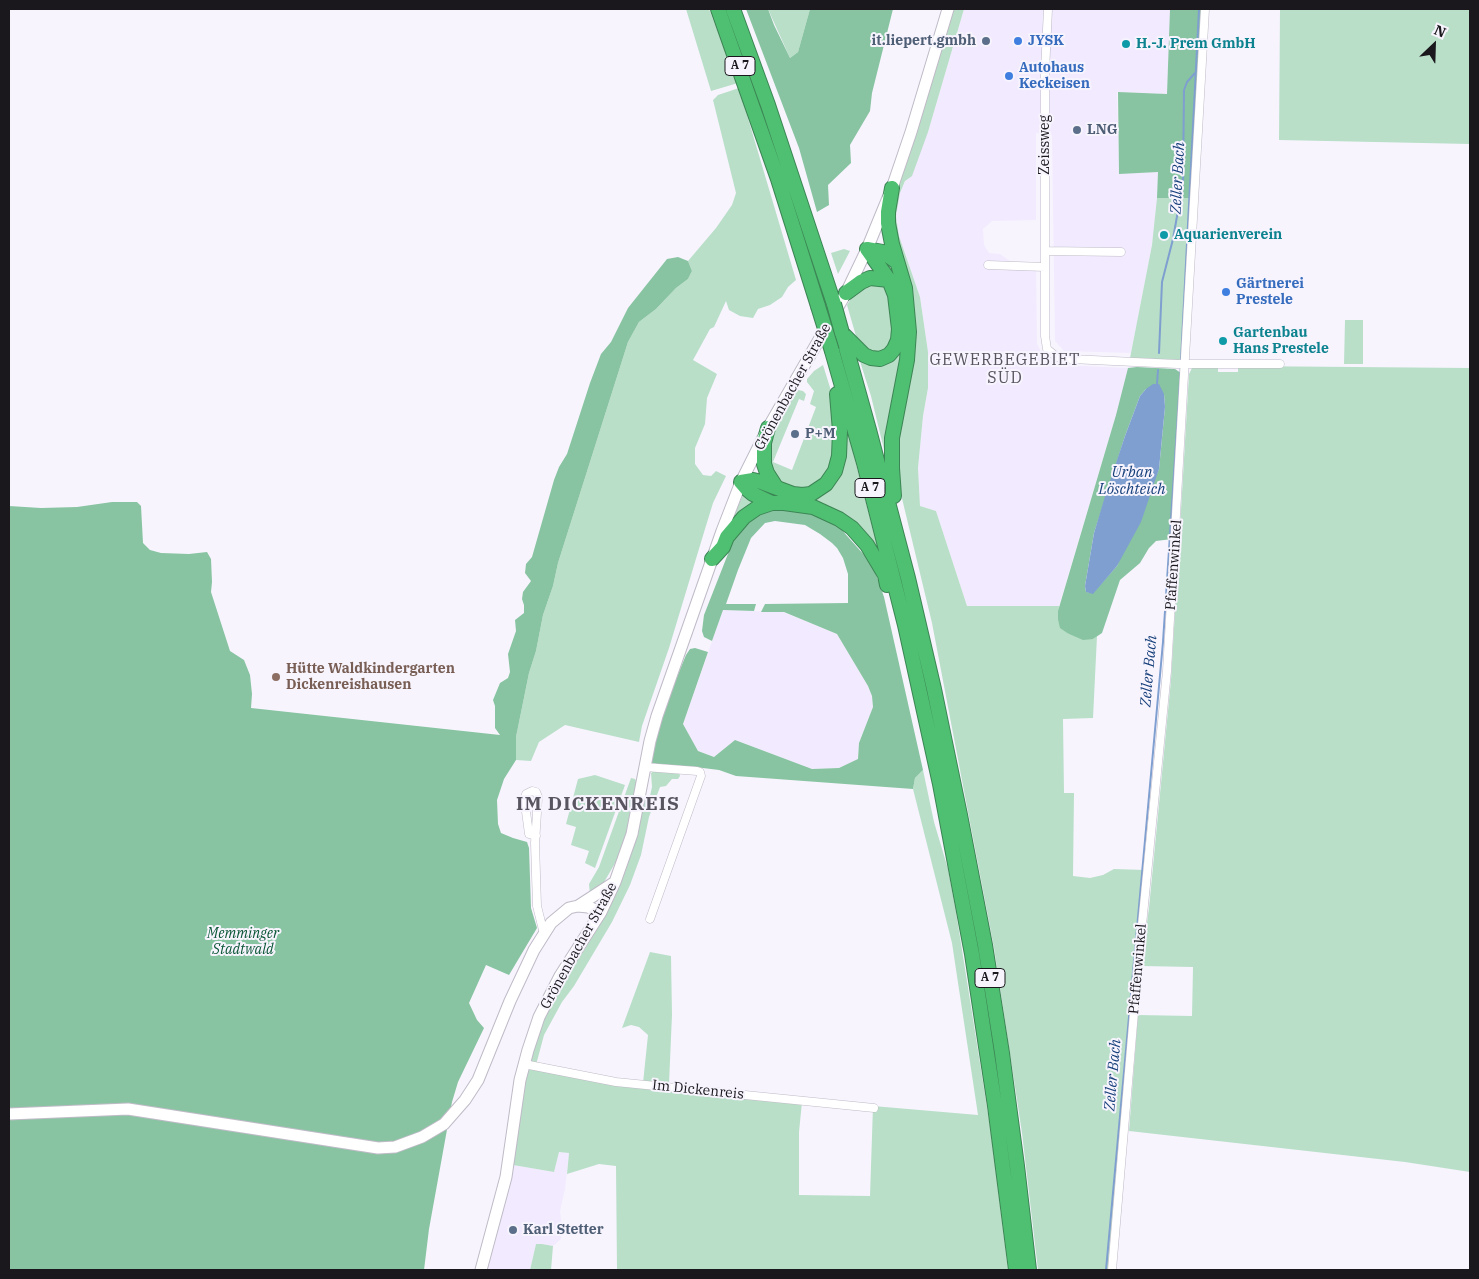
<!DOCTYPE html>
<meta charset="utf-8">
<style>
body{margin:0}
#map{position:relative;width:1479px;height:1279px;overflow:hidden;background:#f7f4fe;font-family:"IBM Plex Serif",serif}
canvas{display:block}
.frame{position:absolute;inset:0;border:10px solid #1a181d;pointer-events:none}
.north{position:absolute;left:1409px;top:20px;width:50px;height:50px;-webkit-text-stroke:4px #f7f4fe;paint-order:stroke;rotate:24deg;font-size:14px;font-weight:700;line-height:20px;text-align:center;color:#1a181d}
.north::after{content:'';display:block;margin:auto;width:18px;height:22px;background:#1a181d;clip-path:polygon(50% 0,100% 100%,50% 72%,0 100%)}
</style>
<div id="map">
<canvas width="1479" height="1279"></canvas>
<div class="frame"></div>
<div class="north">N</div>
</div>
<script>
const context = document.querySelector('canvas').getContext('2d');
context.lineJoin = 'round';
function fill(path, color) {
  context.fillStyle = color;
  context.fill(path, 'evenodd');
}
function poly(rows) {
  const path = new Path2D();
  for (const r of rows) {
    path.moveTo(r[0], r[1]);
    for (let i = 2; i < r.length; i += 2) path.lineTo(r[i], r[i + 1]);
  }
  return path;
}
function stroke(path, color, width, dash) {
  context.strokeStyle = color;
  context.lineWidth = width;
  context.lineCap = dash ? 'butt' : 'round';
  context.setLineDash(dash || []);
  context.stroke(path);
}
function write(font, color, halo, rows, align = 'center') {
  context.font = font + ' "IBM Plex Serif",serif';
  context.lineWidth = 4;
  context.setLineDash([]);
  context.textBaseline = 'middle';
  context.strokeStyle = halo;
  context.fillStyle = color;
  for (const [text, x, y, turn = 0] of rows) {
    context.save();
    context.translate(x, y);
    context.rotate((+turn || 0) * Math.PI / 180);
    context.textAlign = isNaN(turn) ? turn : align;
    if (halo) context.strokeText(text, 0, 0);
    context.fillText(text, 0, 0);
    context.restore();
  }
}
const built = poly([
 [964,9,1170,9,1167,94,1117,92,1119,173,1158,172,1157,209,1152,245,1131,353,1064,351,1055,341,1052,135,1036,133,1036,220,992,221,983,229,984,245,989,253,1000,254,1014,264,1036,264,1037,344,1042,354,1047,359,1061,365,1128,368,1116,415,1059,606,967,606,936,511,920,506,918,468,923,416,928,388,928,352,920,297,899,236,896,216,900,193,928,132],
 [723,610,783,612,837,634,868,686,872,696,873,707,859,743,858,760,839,768,812,769,735,740,714,757,698,751,683,724],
 [559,1152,569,1153,565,1189,560,1211,562,1228,561,1239,553,1246,542,1244,536,1244,530,1270,485,1270,513,1165,554,1172]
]);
const green = poly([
 [686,9,709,9,738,83,711,91],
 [768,9,810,9,798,52,790,58],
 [952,9,964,9,928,132,912,176,905,181,900,193,896,216,899,236,920,297,928,352,928,388,923,416,918,468,920,506,936,511,967,606,1059,606,1058,620,1061,628,1067,633,1093,639,1097,636,1093,718,1063,719,1064,793,1074,793,1073,876,1090,878,1103,875,1114,869,1145,870,1109,1270,1038,1270,1022,1133,994,948,932,623,899,486,896,457,909,377,893,229,898,188],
 [1280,9,1470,9,1470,144,1279,140],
 [739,88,796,280,788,287,782,297,770,305,758,309,753,318,740,316,729,310,726,301,714,327,710,329,693,360,717,374,707,398,705,424,695,448,695,464,703,475,711,476,716,471,726,476,713,503,705,529,669,648,642,726,639,742,565,725,539,742,531,761,516,760,516,737,529,673,536,651,543,615,553,586,558,563,628,342,639,322,656,309,676,288,688,279,692,271,688,261,716,228,732,205,736,193,713,100,718,95],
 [1157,198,1193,198,1182,358,1179,360,1130,358,1152,245],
 [844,249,850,251,838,274,831,253],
 [875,257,892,264,905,323,888,466,871,396,858,355,872,363,903,339],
 [870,283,880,283,886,288,892,296,895,325,891,348,874,355,858,343,847,305,854,294],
 [1345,320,1363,320,1363,364,1344,364],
 [823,365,832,394,837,436,828,476,805,490,785,487,771,472,770,442,780,420,795,394,798,390,803,391,806,394,804,401,799,399,773,462,792,470,816,407,810,404,814,391,807,382,807,379,814,371],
 [1218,366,1218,372,1238,372,1238,366,1470,368,1470,1172,1405,1162,1129,1131,1138,1015,1192,1016,1193,967,1141,966,1149,908,1171,680,1189,374,1192,368],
 [846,425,879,553,867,538,757,492,752,484,821,494],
 [744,492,761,502,731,523],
 [923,770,934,822,948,869,956,912,990,1126,1008,1270,617,1270,616,1166,599,1164,567,1174,569,1153,559,1152,554,1172,513,1165,527,1069,802,1102,799,1132,799,1195,870,1196,873,1106,978,1115,952,943,913,789,915,778],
 [654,771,679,772,680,776,678,779,672,779,666,786,660,787,649,817,641,855,630,885,612,922,574,986,562,1002,544,1035,536,1065,530,1062,540,1028,552,1001,606,914,619,887,630,855,646,796,650,796,652,787,651,773],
 [595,775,625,785,595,868,585,863,589,851,571,845,576,827,566,824,578,779],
 [631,778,635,779,637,783,628,831,621,853,603,884,590,895,589,884,599,867],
 [650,952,671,956,672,1015,669,1084,643,1083,648,1035,639,1027,631,1025,622,1028],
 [536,1244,542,1244,553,1246,551,1270,530,1270]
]);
const forest = poly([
 [746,9,768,9,774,25,790,58,798,52,810,9,893,9,872,93,870,111,850,145,851,163,828,185,829,205,817,212,799,148],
 [1170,9,1203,9,1193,198,1157,198,1158,172,1119,174,1118,92,1167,94],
 [678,257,688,261,692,271,688,279,676,288,656,309,639,322,628,342,558,563,553,586,543,615,536,651,529,673,516,737,516,760,504,779,497,800,498,824,501,833,513,838,527,842,529,848,531,908,537,928,509,975,486,965,469,1003,477,1020,484,1028,458,1082,452,1102,429,1229,424,1270,9,1270,9,506,41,508,77,507,112,502,137,502,141,506,143,543,150,550,161,553,189,554,207,552,211,559,212,582,211,592,230,651,244,660,250,675,252,694,251,708,500,735,495,728,495,706,493,700,500,683,508,678,510,672,508,654,516,631,515,620,524,613,524,605,522,599,523,592,531,581,525,573,526,564,532,557,554,480,559,467,567,454,590,383,601,354,611,342,628,308,667,259],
 [1137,367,1175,369,1181,373,1172,539,1156,541,1149,548,1140,563,1120,580,1102,633,1093,639,1083,640,1067,633,1060,628,1058,620,1058,611,1116,415,1128,368],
 [1146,389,1164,394,1165,407,1159,469,1117,566,1093,593,1086,592,1085,586,1094,533,1125,436,1140,396],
 [781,509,811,514,826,519,840,528,865,556,876,574,884,597,923,770,915,778,913,789,736,776,719,770,695,767,657,764,652,763,651,761,664,708,686,655,690,649,695,648,708,652,683,724,698,751,714,757,735,740,812,769,839,768,858,759,859,743,873,707,872,696,868,686,837,634,784,612,761,612,765,604,848,603,848,574,843,558,837,548,832,543,820,534,805,525,775,521,765,523,751,538,738,570,726,604,756,604,754,611,723,610,712,641,704,637,702,631,704,615,735,536,745,524,758,514]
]);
const water = poly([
 [1153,384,1159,384,1164,394,1165,407,1159,469,1141,522,1117,566,1093,594,1086,592,1085,586,1094,533,1106,493,1125,436,1140,396,1146,389]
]);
const stream = poly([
 [1159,353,1162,282,1173,239,1183,182,1184,90,1187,82,1195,73],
 [1181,361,1199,9],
 [1157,384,1158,370],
 [1106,1270,1163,642,1181,366]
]);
const street = poly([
 [1048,9,1045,71,1045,336,1047,349,1057,357,1071,359,1177,364,1280,364],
 [1046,251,1121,252],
 [988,265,1045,267],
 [645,767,697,771,700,772,701,776,650,919],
 [536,836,529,834,525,804,526,794,532,791,536,792,538,797,535,843,537,906,544,934],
 [524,1064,616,1082,874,1108],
 [1112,1270,1138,966,1167,671,1205,9]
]);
const secondary = poly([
 [578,906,615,882],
 [9,1114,128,1109,378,1148,395,1147,422,1137,444,1124,465,1100,478,1080,510,1001,534,950,551,923,569,908,578,906,588,907,601,912],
 [481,1270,506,1177,520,1080,528,1050,539,1017,560,976,601,912,615,882,632,834,650,741,657,716,722,531,741,482,768,428,846,293,867,249,892,188,911,132,948,9]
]);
const highway = poly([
 [718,9,778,179,818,306],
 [733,9,768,105,834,304],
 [892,188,888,212,888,223,892,244,905,288,909,332,907,360,892,438,892,468,894,496],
 [867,249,889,280],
 [867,249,883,252,897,262],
 [842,333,869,430,908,578,934,689,960,815,985,945,1002,1053,1017,1166,1029,1270],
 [844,335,864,355,871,358,880,359,889,355,894,349,898,340,899,329,895,295,889,280,870,278,861,282,846,293],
 [832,351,864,463,905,625,940,784,972,954,995,1106,1016,1270],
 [837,394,840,431,839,456,835,471,826,484,811,494,802,495,793,494,761,482,753,480,741,482,747,489,753,494,772,503,784,503,813,507,839,519,852,528,867,545,885,575,887,585],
 [768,428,764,443,764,464,767,473,776,487],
 [712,559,723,547,727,537,744,517,757,508,772,503]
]);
const highwayBridge = poly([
 [834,304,842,333],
 [818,306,832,351]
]);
const markers = [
 [986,41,5,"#5c6f8a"],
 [1018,41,5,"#3f7fe0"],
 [1126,44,5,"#0f9aa8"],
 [1009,76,5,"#3f7fe0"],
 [1077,130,5,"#5c6f8a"],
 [1164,235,5,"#0f9aa8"],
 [1226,292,5,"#3f7fe0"],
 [1223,341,5,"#0f9aa8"],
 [795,434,5,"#5c6f8a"],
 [276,677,5,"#8d6e63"],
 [513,1230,5,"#5c6f8a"]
];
const shields = [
 [740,66,30],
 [870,488,30],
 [990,978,30]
];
const shieldNames = [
 ["A 7",740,66],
 ["A 7",870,488],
 ["A 7",990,978]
];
const serviceNames = [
 ["it.liepert.gmbh",976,41,"right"],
 ["LNG",1087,130],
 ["P+M",805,434],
 ["Karl Stetter",523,1230]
];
const shopNames = [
 ["JYSK",1028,41],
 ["Autohaus",1019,68],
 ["Keckeisen",1019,84],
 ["Gärtnerei",1236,284],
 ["Prestele",1236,300]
];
const cultureNames = [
 ["H.-J. Prem GmbH",1136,44],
 ["Aquarienverein",1174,235],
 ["Gartenbau",1233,333],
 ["Hans Prestele",1233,349]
];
const streetNames = [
 ["Zeissweg",1045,145,-90],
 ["Grönenbacher Straße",793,387,-61],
 ["Pfaffenwinkel",1174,565,-86],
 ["Grönenbacher Straße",579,946,-61],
 ["Pfaffenwinkel",1138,969,-85],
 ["Im Dickenreis",698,1090,6]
];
const educationNames = [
 ["Hütte Waldkindergarten",286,669],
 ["Dickenreishausen",286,685]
];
const parkNames = [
 ["Memminger",243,934],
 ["Stadtwald",243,950]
];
const waterNames = [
 ["Zeller Bach",1178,178,-87],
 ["Urban",1132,473],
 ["Löschteich",1132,490],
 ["Zeller Bach",1149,671,-85],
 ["Zeller Bach",1113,1075,-85]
];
const quarterNames = [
 ["GEWERBEGEBIET",1005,360],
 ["SÜD",1005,378]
];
const districtNames = [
 ["IM DICKENREIS",598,805]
];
fill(built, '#f2eafe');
fill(green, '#b9dfc8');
fill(forest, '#88c4a1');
fill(water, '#7e9fcf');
stroke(stream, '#7e9fcf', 2);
stroke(street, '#bfbbc7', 9);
stroke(secondary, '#bfbbc7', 13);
stroke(highway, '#3c8554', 16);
stroke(street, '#fff', 8);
stroke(secondary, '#fff', 11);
stroke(highway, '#4fc072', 14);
stroke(highwayBridge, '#3c8554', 16, []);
stroke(highwayBridge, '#4fc072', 14);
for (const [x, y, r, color] of markers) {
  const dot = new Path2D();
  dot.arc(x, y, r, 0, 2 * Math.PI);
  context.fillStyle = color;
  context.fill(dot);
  stroke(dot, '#f7f4fe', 2);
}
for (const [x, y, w] of shields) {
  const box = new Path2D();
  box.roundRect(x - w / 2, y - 9.5, w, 19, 4);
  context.fillStyle = '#f7f4fe';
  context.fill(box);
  stroke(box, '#1a181d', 1);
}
write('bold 12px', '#1a181d', null, shieldNames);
write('bold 14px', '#4e5e75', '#f7f4fe', serviceNames, 'left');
write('bold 14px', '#366cbe', '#f7f4fe', shopNames, 'left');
write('bold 14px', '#0d838f', '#f7f4fe', cultureNames, 'left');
write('14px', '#1a181d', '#f7f4fe', streetNames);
write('bold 14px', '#785e54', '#f7f4fe', educationNames, 'left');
write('italic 14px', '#0a5635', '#f7f4fe', parkNames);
write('italic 15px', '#17407b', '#f7f4fe', waterNames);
context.letterSpacing = '1px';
write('16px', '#595560', '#f7f4fe', quarterNames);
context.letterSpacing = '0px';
context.letterSpacing = '1px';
write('bold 19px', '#595560', '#f7f4fe', districtNames);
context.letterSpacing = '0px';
</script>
